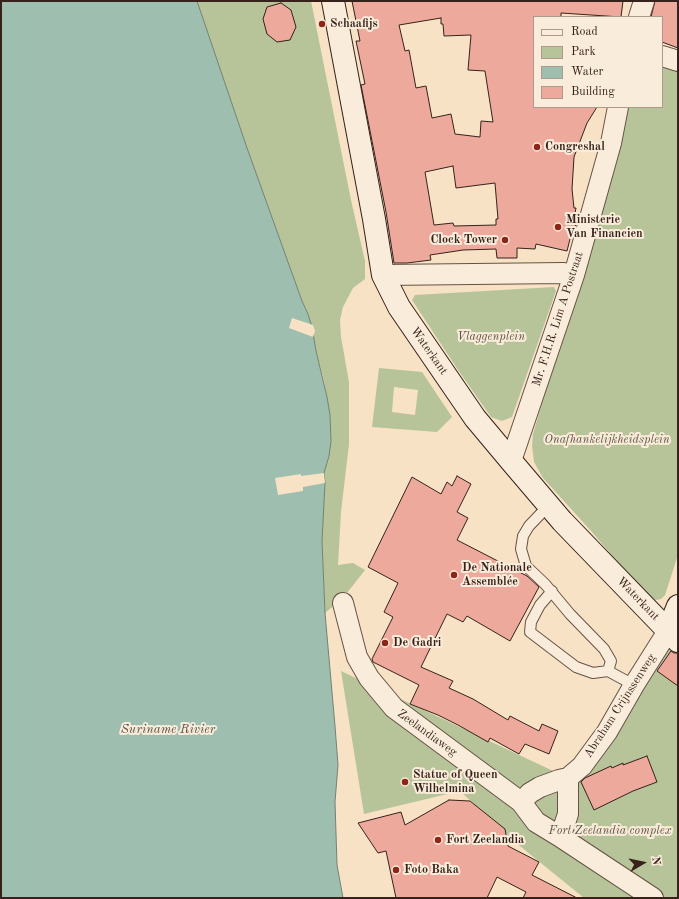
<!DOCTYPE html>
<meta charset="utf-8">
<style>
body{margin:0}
#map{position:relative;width:679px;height:899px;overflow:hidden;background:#f7e2c6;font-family:"Old Standard TT",serif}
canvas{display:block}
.frame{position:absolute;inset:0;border:2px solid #36221a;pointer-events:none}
.legend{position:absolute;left:533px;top:16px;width:130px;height:92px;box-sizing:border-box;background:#faecda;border:1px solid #ac9b8d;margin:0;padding:5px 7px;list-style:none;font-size:12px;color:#36221a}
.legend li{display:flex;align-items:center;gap:8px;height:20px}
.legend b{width:20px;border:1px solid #ac9b8d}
.north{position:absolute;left:623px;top:843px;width:40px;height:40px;-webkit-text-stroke:3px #faecda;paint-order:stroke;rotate:81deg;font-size:11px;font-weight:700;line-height:16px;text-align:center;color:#36221a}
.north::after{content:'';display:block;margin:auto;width:14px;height:18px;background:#36221a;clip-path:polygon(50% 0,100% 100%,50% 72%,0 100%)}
</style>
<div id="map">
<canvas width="679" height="899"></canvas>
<div class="frame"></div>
<ul class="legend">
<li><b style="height:5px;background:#faecda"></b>Road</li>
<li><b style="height:11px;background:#b7c49a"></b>Park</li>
<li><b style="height:11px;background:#9ebfaf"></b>Water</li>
<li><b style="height:11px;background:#eca99c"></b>Building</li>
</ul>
<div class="north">N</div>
</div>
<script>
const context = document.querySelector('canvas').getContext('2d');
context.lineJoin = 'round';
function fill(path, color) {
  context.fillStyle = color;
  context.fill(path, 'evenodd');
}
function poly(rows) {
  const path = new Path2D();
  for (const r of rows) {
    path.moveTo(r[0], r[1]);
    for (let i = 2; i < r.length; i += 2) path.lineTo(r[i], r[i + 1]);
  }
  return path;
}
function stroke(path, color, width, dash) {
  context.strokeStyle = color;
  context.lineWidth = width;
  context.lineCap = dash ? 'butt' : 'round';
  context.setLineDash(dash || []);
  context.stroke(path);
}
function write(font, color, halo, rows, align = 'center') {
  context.font = font + ' "Old Standard TT",serif';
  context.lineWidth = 4;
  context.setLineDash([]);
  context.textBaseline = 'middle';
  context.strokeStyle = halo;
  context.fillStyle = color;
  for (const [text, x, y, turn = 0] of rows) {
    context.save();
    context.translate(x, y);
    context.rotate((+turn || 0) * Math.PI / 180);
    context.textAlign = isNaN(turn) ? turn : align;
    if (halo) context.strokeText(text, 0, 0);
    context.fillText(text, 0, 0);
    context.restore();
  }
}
const green = poly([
 [197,1,311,1,351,200,365,261,365,279,353,288,343,307,340,320,341,337,349,382,349,444,341,512,338,565,353,563,365,570,343,598,325,613,322,541,325,483,324,473,329,456,331,441,330,415,324,381,316,351,314,340,308,314,302,301,247,148],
 [662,59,678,65,678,555,665,595,661,599,656,600,652,599,647,597,592,532,543,478,534,462,532,446,533,434,628,107,662,107],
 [554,287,556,291,512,417,502,421,491,417,458,370,412,300,415,295],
 [379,368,422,372,452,417,437,432,372,427],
 [394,387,418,390,415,415,392,412],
 [668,631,678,641,678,898,584,898,515,842,460,791,364,814,341,671,568,778]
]);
const water = poly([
 [1,1,197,1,247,148,302,301,308,314,312,327,316,351,327,397,330,415,331,441,329,456,324,473,325,483,322,541,325,613,335,726,338,765,335,802,337,865,343,898,1,898,1,1]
]);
const pier = poly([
 [292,318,313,325,315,331,313,337,289,328],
 [324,473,325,483,303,487,303,491,278,495,275,478,301,474,301,476]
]);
const building = poly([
 [352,1,623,1,621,17,561,13,561,17,534,17,534,107,597,107,587,123,574,157,572,189,574,208,576,208,574,218,577,219,573,236,571,235,567,251,536,244,535,249,517,248,517,258,497,258,496,249,463,250,430,255,431,260,407,263,394,263,386,212,361,85,365,84,356,41,360,41,352,1],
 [441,18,441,24,443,24,444,36,471,35,468,70,485,71,493,122,481,121,480,137,455,134,451,114,432,118,426,86,416,88,409,50,405,51,399,25,441,18],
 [453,166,456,188,495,183,498,219,496,219,496,225,454,226,453,223,434,225,425,172,453,166],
 [655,1,678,1,678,48,662,42,662,17,651,17,655,1],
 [281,3,291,10,296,27,290,40,277,42,267,34,263,19,267,7,281,3],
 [457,476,471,484,457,512,468,518,457,540,527,576,539,587,510,641,467,616,463,622,447,614,421,667,453,681,449,688,473,699,508,720,510,716,539,731,542,724,558,731,549,754,525,744,519,754,490,738,488,742,458,725,438,715,410,704,419,685,373,662,372,659,393,617,384,612,398,583,368,567,412,477,441,494,447,482,452,486,457,476],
 [671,651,674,653,678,653,678,686,657,671,671,651],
 [647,756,657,782,633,791,594,810,581,782,585,778,611,766,612,768,623,763,623,765,647,756],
 [449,800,470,801,505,829,508,846,539,862,532,875,577,898,523,898,526,892,497,877,487,898,396,898,386,851,378,853,358,823,401,812,405,825,449,800]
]);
const lane = poly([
 [549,505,529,526,523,536,521,549,526,566,545,584,570,614,604,649,611,661,608,671],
 [552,591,540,605,531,622,530,632,576,667,593,673,608,671,634,685]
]);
const street = poly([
 [639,17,644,1],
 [662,56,678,61],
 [383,275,564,273,574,275],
 [511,461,574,275,611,143,618,107],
 [343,603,357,657,369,678,394,708,521,802,536,822,559,836,653,898],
 [521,802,530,793,540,787,559,780,568,778],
 [559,836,564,826,568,814,568,778,582,766,607,732,634,685,668,631]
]);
const secondary = poly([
 [333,1,374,219,383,275,399,307,475,418,511,461,562,521,678,641],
 [668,631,678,606]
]);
const markers = [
 [322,24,4,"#8f2418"],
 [537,147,4,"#8f2418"],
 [558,227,4,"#8f2418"],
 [505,240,4,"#8f2418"],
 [454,575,4,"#8f2418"],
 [385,643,4,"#8f2418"],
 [405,782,4,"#8f2418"],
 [438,840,4,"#8f2418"],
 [396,870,4,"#8f2418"]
];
const poiNames = [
 ["Schaafijs",330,24],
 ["Congreshal",545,147],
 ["Ministerie",566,220],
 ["Van Financien",566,234],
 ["Clock Tower",497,240,"right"],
 ["De Nationale",462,568],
 ["Assemblée",462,582],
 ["De Gadri",393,643],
 ["Statue of Queen",413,775],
 ["Wilhelmina",413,789],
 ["Fort Zeelandia",446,840],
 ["Foto Baka",404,870]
];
const streetNames = [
 ["Mr. F.H.R. Lim A Postraat",558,319,-72],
 ["Waterkant",429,351,55],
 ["Waterkant",638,599,46],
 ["Abraham Crijnssenweg",620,706,-57],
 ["Zeelandiaweg",427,733,36]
];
const parkNames = [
 ["Vlaggenplein",491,337],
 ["Onafhankelijkheidsplein",607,440],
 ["Fort Zeelandia complex",610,831]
];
const waterNames = [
 ["Suriname Rivier",168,730]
];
fill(green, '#b7c49a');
fill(water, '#9ebfaf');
stroke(water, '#748073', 1);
fill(pier, '#f7e2c6');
fill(building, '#eca99c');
stroke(building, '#36221a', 1);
stroke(lane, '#665245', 12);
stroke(street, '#665245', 22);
stroke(secondary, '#36221a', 24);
stroke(lane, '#faecda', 10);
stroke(street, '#faecda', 20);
stroke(secondary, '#faecda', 22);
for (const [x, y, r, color] of markers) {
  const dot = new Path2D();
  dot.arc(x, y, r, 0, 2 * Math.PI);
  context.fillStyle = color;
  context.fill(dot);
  stroke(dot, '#faecda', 1.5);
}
write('bold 12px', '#36221a', '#faecda', poiNames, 'left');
write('12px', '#36221a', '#faecda', streetNames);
write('italic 12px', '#5d5340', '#faecda', parkNames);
write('italic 13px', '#555147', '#faecda', waterNames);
</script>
